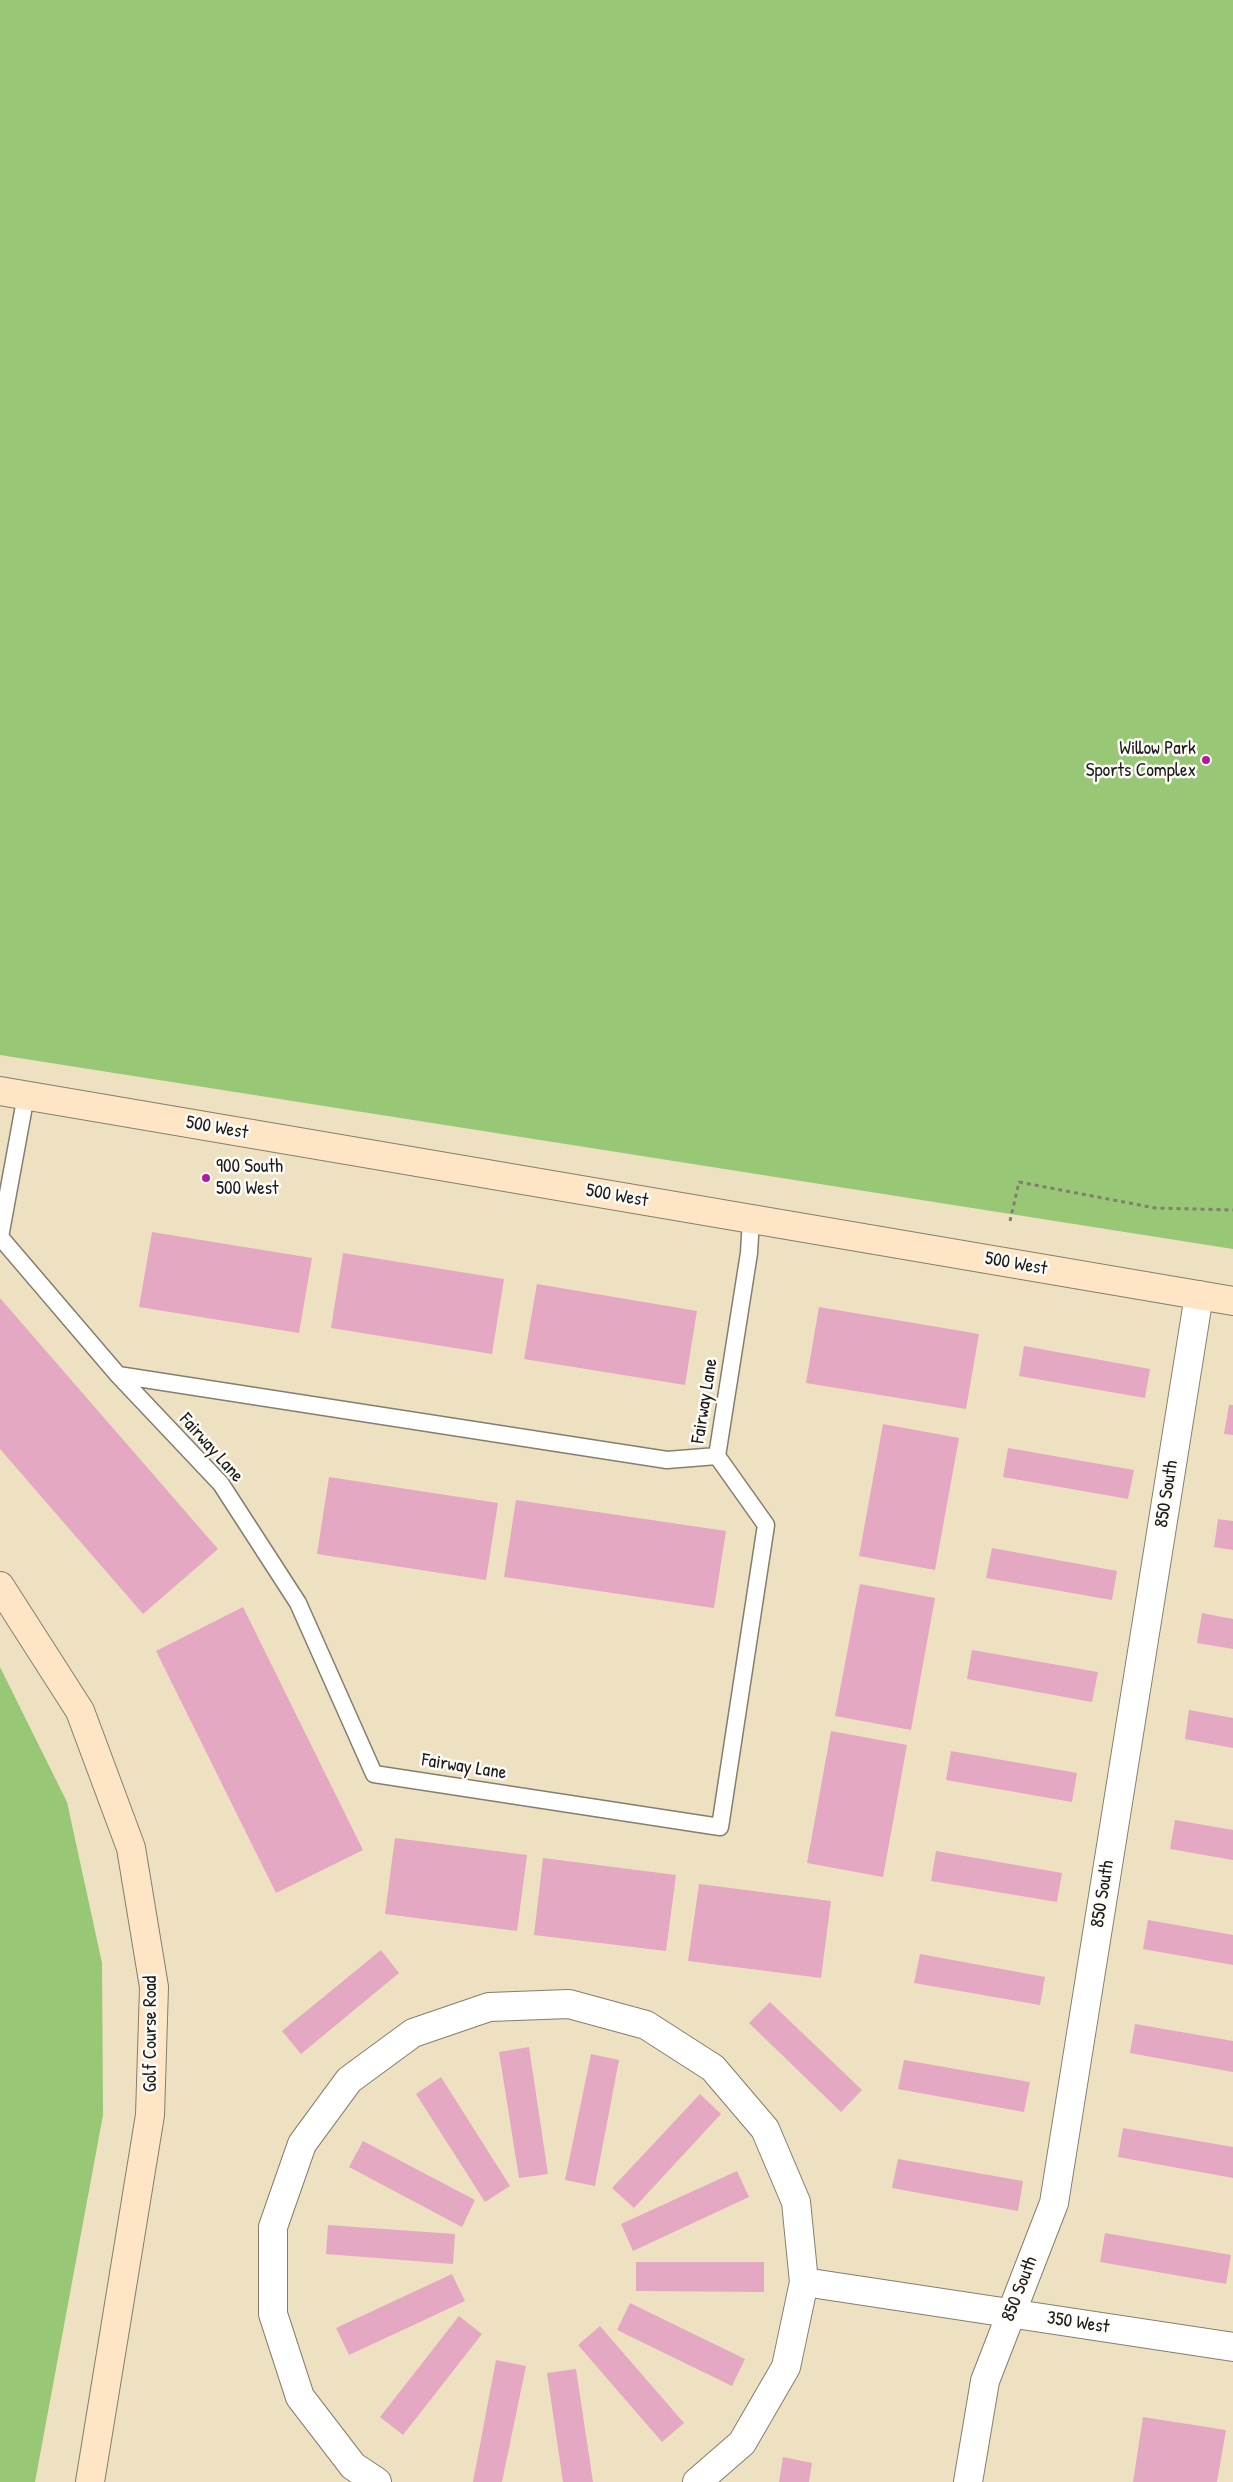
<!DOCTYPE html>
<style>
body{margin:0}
canvas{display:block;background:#ede1c1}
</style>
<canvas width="1233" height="2482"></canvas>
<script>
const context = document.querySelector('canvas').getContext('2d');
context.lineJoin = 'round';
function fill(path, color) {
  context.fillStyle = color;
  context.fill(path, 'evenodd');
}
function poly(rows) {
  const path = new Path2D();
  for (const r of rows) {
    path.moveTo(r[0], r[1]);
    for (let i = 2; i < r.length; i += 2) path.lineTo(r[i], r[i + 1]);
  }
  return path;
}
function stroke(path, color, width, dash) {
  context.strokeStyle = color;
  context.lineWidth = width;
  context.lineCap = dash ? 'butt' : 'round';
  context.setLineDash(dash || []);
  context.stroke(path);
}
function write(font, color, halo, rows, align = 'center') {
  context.font = font + ' "Patrick Hand",sans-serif';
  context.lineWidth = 5;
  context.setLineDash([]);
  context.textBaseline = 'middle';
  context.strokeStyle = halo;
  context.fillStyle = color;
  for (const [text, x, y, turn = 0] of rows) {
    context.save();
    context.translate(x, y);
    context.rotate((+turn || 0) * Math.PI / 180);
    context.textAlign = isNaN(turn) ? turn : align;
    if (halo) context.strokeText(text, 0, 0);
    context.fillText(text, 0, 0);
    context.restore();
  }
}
const green = poly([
 [0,0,1233,0,1233,1249,0,1055],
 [0,1667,67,1802,102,1963,103,2115,35,2482,0,2482]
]);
const building = poly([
 [152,1232,312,1258,299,1333,139,1307],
 [343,1253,504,1279,492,1354,331,1328],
 [537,1284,697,1311,685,1385,524,1359],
 [0,1298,218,1549,143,1614,0,1449],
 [819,1307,979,1334,966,1409,806,1383],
 [1024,1346,1150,1369,1145,1398,1019,1376],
 [1229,1405,1233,1405,1233,1435,1224,1434],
 [883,1424,959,1438,935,1570,859,1556],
 [1008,1448,1134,1470,1128,1499,1003,1477],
 [329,1477,498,1503,486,1580,317,1554],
 [516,1500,726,1531,714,1608,504,1577],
 [1218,1519,1233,1521,1233,1550,1214,1547],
 [992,1548,1117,1571,1112,1600,986,1578],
 [860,1584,935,1598,911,1730,835,1716],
 [243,1607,363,1850,276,1893,156,1651],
 [1202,1613,1233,1619,1233,1649,1197,1643],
 [972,1650,1098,1672,1092,1702,967,1679],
 [1189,1710,1233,1718,1233,1748,1185,1739],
 [831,1731,907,1745,883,1877,807,1863],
 [951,1751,1077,1773,1072,1802,946,1780],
 [1175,1820,1233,1830,1233,1860,1170,1849],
 [395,1838,527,1855,517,1931,385,1914],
 [936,1851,1062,1873,1057,1902,931,1881],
 [543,1858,676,1875,666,1951,534,1935],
 [699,1884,831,1901,821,1978,688,1961],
 [1148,1920,1233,1935,1233,1965,1143,1949],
 [381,1950,399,1973,301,2054,282,2031],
 [920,1954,1045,1977,1040,2005,914,1983],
 [770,2002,862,2090,841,2112,749,2023],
 [1135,2024,1233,2041,1233,2072,1130,2053],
 [529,2047,548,2174,519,2178,499,2052],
 [591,2054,619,2060,595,2186,565,2180],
 [904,2060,1030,2082,1024,2112,898,2089],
 [441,2077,510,2186,485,2202,416,2094],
 [700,2094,721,2114,634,2208,612,2188],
 [1123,2128,1233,2147,1233,2178,1118,2157],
 [363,2141,475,2200,462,2227,349,2167],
 [898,2159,1023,2181,1018,2211,892,2188],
 [737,2171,749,2197,633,2251,621,2224],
 [328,2225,455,2234,453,2264,326,2254],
 [1105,2233,1231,2255,1226,2284,1100,2262],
 [636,2262,764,2262,764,2292,636,2291],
 [452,2274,465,2301,349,2355,336,2328],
 [630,2303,745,2359,732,2386,617,2330],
 [459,2316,482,2334,403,2435,380,2417],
 [600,2326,684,2423,662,2442,578,2345],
 [496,2360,526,2366,502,2482,473,2482],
 [576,2369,593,2482,563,2482,547,2373],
 [1143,2417,1226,2430,1217,2482,1133,2482],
 [783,2457,812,2463,809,2482,779,2482]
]);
const path = poly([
 [1010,1221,1019,1182,1155,1208,1233,1210]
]);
const lane = poly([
 [26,1095,0,1237,118,1375,221,1484,298,1603,374,1774,720,1827,766,1525,717,1456,749,1253,751,1219],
 [118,1375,667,1460,717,1456]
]);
const street = poly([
 [804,2282,1233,2347],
 [377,2482,353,2466,300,2397,273,2314,273,2227,302,2144,349,2080,413,2033,489,2007,569,2004,646,2025,713,2068,765,2129,796,2202,804,2282,786,2367,742,2443,697,2482],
 [968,2482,985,2381,1054,2203,1199,1295]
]);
const secondary = poly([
 [0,1091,1233,1301],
 [0,1586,80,1711,131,1848,154,1987,150,2115,90,2482]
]);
const markers = [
 [1206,760,5,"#b5179e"],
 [206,1178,5,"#b5179e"]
];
const poiNames = [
 ["Willow Park",1196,749],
 ["Sports Complex",1196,771],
 ["900 South",216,1167,"left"],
 ["500 West",216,1189,"left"]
];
const streetNames = [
 ["500 West",217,1128,10],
 ["500 West",617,1196,10],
 ["500 West",1016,1264,10],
 ["Fairway Lane",705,1401,-81],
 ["Fairway Lane",211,1448,48],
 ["850 South",1167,1494,-81],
 ["Fairway Lane",464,1767,9],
 ["850 South",1103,1894,-81],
 ["Golf Course Road",151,2034,-90],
 ["850 South",1020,2289,-69],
 ["350 West",1078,2323,9]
];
fill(green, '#98c776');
fill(building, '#e5a8c3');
stroke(lane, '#847e6e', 19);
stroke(street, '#847e6e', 30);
stroke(secondary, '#847e6e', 30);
stroke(path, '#847e6e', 3, [4, 4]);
stroke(lane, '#fff', 16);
stroke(street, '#fff', 28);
stroke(secondary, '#fde5c5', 28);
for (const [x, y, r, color] of markers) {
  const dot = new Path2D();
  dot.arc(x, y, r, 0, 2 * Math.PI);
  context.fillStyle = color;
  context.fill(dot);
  stroke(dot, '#fdfcf7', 2);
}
write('19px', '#1c1c1c', '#fdfcf7', poiNames, 'right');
write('19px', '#1c1c1c', '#fdfcf7', streetNames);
</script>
